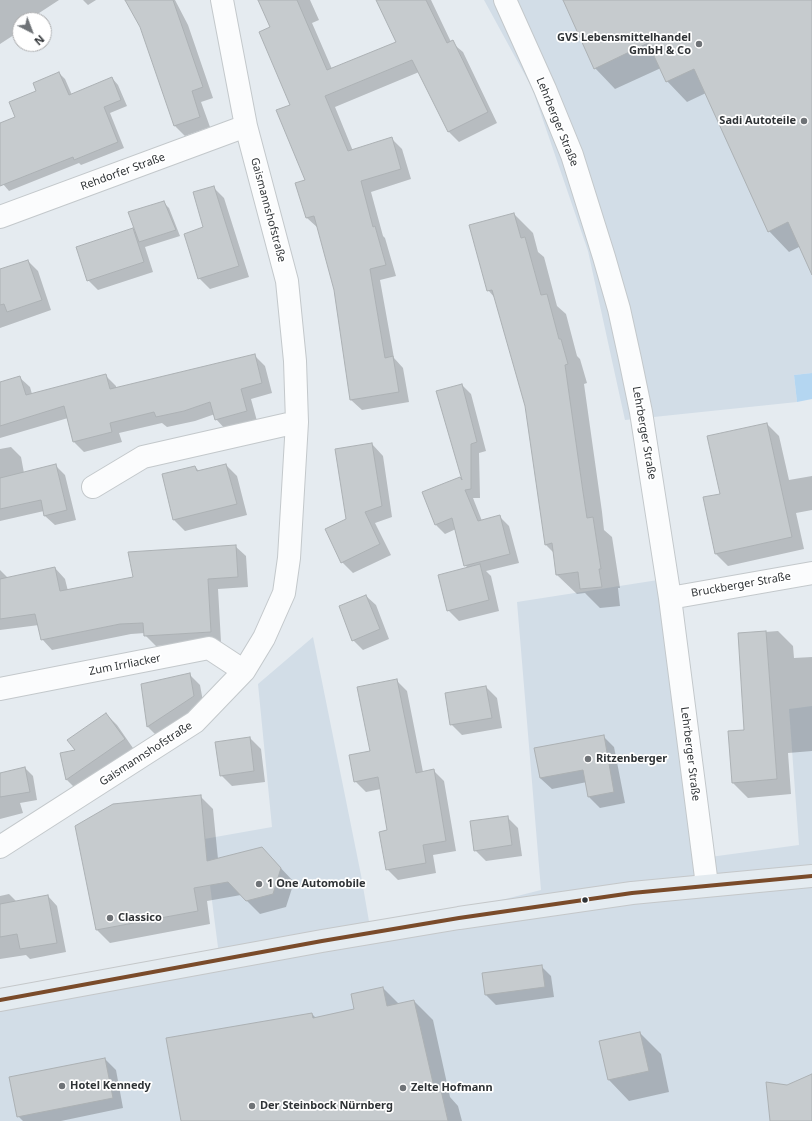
<!DOCTYPE html>
<meta charset="utf-8">
<style>
body{margin:0}
#map{position:relative;width:812px;height:1121px;overflow:hidden;background:#e5ebf0;font-family:"Noto Sans",sans-serif}
canvas{display:block}
.north{position:absolute;left:12px;top:12px;width:40px;height:40px;box-sizing:border-box;background:#fff;border:1px solid #acadaf;border-radius:50%;rotate:138deg;font-size:11px;font-weight:700;line-height:16px;text-align:center;color:#2f3336}
.north::after{content:'';display:block;margin:auto;width:14px;height:18px;background:#6f7377;clip-path:polygon(50% 0,100% 100%,50% 72%,0 100%)}
</style>
<div id="map">
<canvas width="812" height="1121"></canvas>
<div class="north">N</div>
</div>
<script>
const context = document.querySelector('canvas').getContext('2d');
context.lineJoin = 'round';
function fill(path, color) {
  context.fillStyle = color;
  context.fill(path, 'evenodd');
}
function poly(rows) {
  const path = new Path2D();
  for (const r of rows) {
    path.moveTo(r[0], r[1]);
    for (let i = 2; i < r.length; i += 2) path.lineTo(r[i], r[i + 1]);
  }
  return path;
}
function stroke(path, color, width, dash) {
  context.strokeStyle = color;
  context.lineWidth = width;
  context.lineCap = dash ? 'butt' : 'round';
  context.setLineDash(dash || []);
  context.stroke(path);
}
function write(font, color, halo, rows, align = 'center') {
  context.font = font + ' "Noto Sans",sans-serif';
  context.lineWidth = 3.5;
  context.setLineDash([]);
  context.textBaseline = 'middle';
  context.strokeStyle = halo;
  context.fillStyle = color;
  for (const [text, x, y, turn = 0] of rows) {
    context.save();
    context.translate(x, y);
    context.rotate((+turn || 0) * Math.PI / 180);
    context.textAlign = isNaN(turn) ? turn : align;
    if (halo) context.strokeText(text, 0, 0);
    context.fillText(text, 0, 0);
    context.restore();
  }
}
const built = poly([
 [484,0,812,0,812,373,794,375,797,402,625,420,588,251,532,88],
 [658,580,695,859,799,845,789,709,812,706,812,1121,0,1121,0,998,219,955,204,839,272,827,258,684,313,637,361,875,371,933,541,890,517,602]
]);
const green = poly([
 [812,373,812,399,797,402,794,375]
]);
const shadow = poly([
 [0,0,59,0,33,17,35,20,20,20,20,31,0,44],
 [83,0,96,0,88,5],
 [126,0,175,0,188,25,213,98,201,102,210,127,185,136,175,126,141,27],
 [259,0,310,0,319,20,312,23,332,69,397,42,377,0,431,0,451,42,463,52,497,123,459,142,449,132,419,72,335,107,353,151,391,138,402,149,411,179,371,192,383,236,385,238,396,276,380,280,394,358,403,368,409,402,362,410,351,400,335,290,318,228,307,218,306,180,291,105,271,27],
 [564,0,812,0,812,257,801,246,789,252,769,231,706,93,687,102,667,81,661,68,615,89,595,68],
 [59,73,65,79,72,95,112,78,118,85,127,106,110,113,124,148,81,165,79,163,9,191,3,184,0,176,0,124,16,118,37,92],
 [213,187,224,198,249,277,210,289,199,278],
 [163,202,169,208,180,236,145,247,153,272,98,290,88,280,133,229,137,233],
 [514,214,533,233,538,252,544,257,557,306,566,314,577,356,580,359,587,383,584,384,602,512,604,530,612,537,620,588,618,588,620,606,600,608,585,593,577,594,557,575,555,554,546,545,526,405,495,298,488,290],
 [28,261,38,271,51,310,0,328,0,270],
 [254,355,265,366,272,393,251,399,257,421,226,430,216,419,215,414,195,421,167,427,162,423,119,433,122,442,84,452,74,442,68,418,0,438,0,383,19,377,30,387,32,394,105,375,116,386,116,388],
 [462,385,471,394,486,451,479,453,480,498,473,498,482,521,500,517,509,526,519,563,486,571,491,576,499,611,459,621,448,610,468,568,465,565,456,529,445,534,436,525,463,481],
 [767,424,779,436,789,480,812,476,812,510,796,513,804,549,728,566,716,554,721,494],
 [372,444,383,456,392,517,375,523,391,555,353,573,342,562,347,520],
 [11,447,21,457,24,473,55,465,65,475,76,520,55,525,45,516,44,511,0,521,0,449],
 [226,465,237,476,247,515,185,531,174,520,163,475,195,467,199,471],
 [235,546,246,556,248,587,218,589,221,642,156,646,145,635,145,633,131,634,52,650,42,639,39,625,0,630,0,570,8,578,55,568,65,579,68,591,135,578],
 [366,596,376,605,389,639,363,650,353,640],
 [778,631,793,646,794,658,812,657,812,751,788,753,791,794,748,798,733,783,745,731,739,634],
 [189,674,200,685,204,707,158,737,148,727,142,685],
 [396,680,407,691,423,772,434,771,444,781,456,851,433,855,436,873,398,880,387,869,388,831,381,789,366,792,355,781,371,752],
 [486,687,497,698,502,728,462,735,451,724],
 [106,714,117,725,135,751,77,790,67,780,61,754,76,751],
 [603,736,614,747,625,803,600,808,589,797,587,782,552,789,540,778,535,749],
 [250,738,261,749,265,782,232,786,221,775],
 [25,768,33,776,37,800,20,803,23,813,0,819,0,774],
 [200,796,213,809,218,859,275,862,294,882,286,907,260,914,241,895,207,901,210,924,110,943,97,930],
 [507,817,518,828,522,856,486,861,475,850],
 [9,894,17,902,48,896,57,906,66,952,30,959,26,955,0,959,0,896],
 [541,966,551,976,554,997,496,1005,486,995],
 [383,988,400,1005,414,1001,433,1020,450,1097,458,1106,462,1121,182,1121,312,1014,316,1018,355,1009],
 [640,1033,661,1054,669,1092,629,1101,609,1080,600,1042],
 [105,1059,116,1070,123,1108,61,1121,23,1121,18,1116]
]);
const building = poly([
 [125,0,173,0,203,87,192,91,200,117,174,126,140,27,125,0],
 [258,0,297,0,327,70,396,42,376,0,426,0,447,43,453,40,488,112,448,132,412,60,325,96,348,151,392,137,401,169,361,181,373,227,375,226,386,265,370,269,385,358,393,356,399,392,350,400,334,290,314,216,306,218,295,183,305,180,276,110,290,105,259,32,270,27,258,0],
 [563,0,812,0,812,275,788,222,768,232,694,69,666,82,648,43,594,69,563,0],
 [59,72,69,95,112,77,121,100,104,107,118,142,74,160,73,157,0,186,0,123,15,117,9,102,36,91,33,83,59,72],
 [214,186,239,266,198,279,184,234,203,227,193,192,214,186],
 [164,201,176,230,139,242,128,212,164,201],
 [514,213,521,238,525,237,541,295,547,294,559,339,561,339,568,364,565,365,583,492,587,518,593,517,601,569,599,569,602,587,580,589,578,572,556,575,552,543,545,545,525,406,492,290,487,291,469,225,514,213],
 [133,228,144,262,87,281,76,247,133,228],
 [28,260,42,300,7,312,4,304,0,305,0,269,28,260],
 [255,354,262,383,241,389,247,411,215,420,210,402,184,411,156,417,154,412,110,423,112,432,73,442,64,406,0,426,0,382,20,376,26,395,106,374,110,389,255,354],
 [462,384,477,442,471,444,471,489,465,490,478,521,500,515,510,554,464,566,452,518,435,525,422,492,460,477,462,480,436,391,462,384],
 [767,423,792,537,715,554,703,497,720,494,707,436,767,423],
 [372,443,382,506,365,512,380,544,341,563,325,529,346,519,335,449,372,443],
 [56,464,67,510,44,516,41,500,0,509,0,478,56,464],
 [226,464,237,504,173,520,162,474,195,466,197,471,226,464],
 [236,545,238,577,208,579,211,632,144,636,143,623,120,624,41,640,35,614,0,619,0,579,55,567,60,591,133,577,128,552,236,545],
 [480,564,489,600,447,611,438,575,480,564],
 [366,595,380,629,352,641,339,606,366,595],
 [766,631,777,779,732,783,728,731,744,730,738,633,766,631],
 [190,673,194,696,147,727,141,684,190,673],
 [397,679,416,773,434,769,446,841,423,845,426,863,386,870,379,832,387,830,378,777,354,782,349,755,370,751,357,687,397,679],
 [486,686,492,718,450,725,445,693,486,686],
 [106,713,125,739,66,780,60,753,75,750,67,740,106,713],
 [604,735,614,792,588,797,583,770,540,778,534,748,604,735],
 [250,737,254,771,220,776,215,742,250,737],
 [25,767,30,792,0,797,0,773,25,767],
 [201,795,207,861,262,847,281,868,273,894,246,901,228,882,194,888,198,911,96,930,75,826,113,804,201,795],
 [508,816,512,845,474,851,470,821,508,816],
 [48,895,57,943,20,949,17,934,0,937,0,904,48,895],
 [542,965,545,987,485,995,482,973,542,965],
 [383,987,387,1006,414,1000,434,1087,440,1086,448,1121,181,1121,166,1038,312,1013,313,1018,354,1009,351,994,383,987],
 [640,1032,649,1071,608,1080,599,1041,640,1032],
 [105,1058,113,1098,17,1117,9,1077,105,1058],
 [812,1074,812,1121,770,1121,766,1082,787,1085,812,1074]
]);
const minor = poly([
 [505,0,545,89,572,155,604,257,619,309,630,359,641,412,670,598,707,885],
 [0,217,246,126],
 [93,487,143,457,297,422],
 [670,598,812,573],
 [0,689,209,648,244,671],
 [0,847,195,722,244,671,264,638,284,593,289,558,297,422,295,361,287,281,246,126,222,0]
]);
const major = poly([
 [0,1000,322,941,459,918,632,893,812,876]
]);
const bus1 = poly([
 [0,1000,322,941,459,918,632,893,812,876]
]);
const markers = [
 [699,44,4,"#6f7377"],
 [804,121,4,"#6f7377"],
 [588,759,4,"#6f7377"],
 [259,884,4,"#6f7377"],
 [585,900,3.5,"#2f3336"],
 [110,918,4,"#6f7377"],
 [62,1086,4,"#6f7377"],
 [403,1088,4,"#6f7377"],
 [252,1106,4,"#6f7377"]
];
const poiNames = [
 ["GVS Lebensmittelhandel",691,38,"right"],
 ["GmbH & Co",691,51,"right"],
 ["Sadi Autoteile",796,121,"right"],
 ["Ritzenberger",596,759],
 ["1 One Automobile",267,884],
 ["Classico",118,918],
 ["Hotel Kennedy",70,1086],
 ["Zelte Hofmann",411,1088],
 ["Der Steinbock Nürnberg",260,1106]
];
const streetNames = [
 ["Lehrberger Straße",557,122,68],
 ["Rehdorfer Straße",123,172,-20],
 ["Gaismannshofstraße",268,210,75],
 ["Lehrberger Straße",644,433,80],
 ["Bruckberger Straße",741,585,-10],
 ["Zum Irrliacker",125,665,-11],
 ["Gaismannshofstraße",146,754,-33],
 ["Lehrberger Straße",690,754,83]
];
fill(built, '#d2dde7');
fill(green, '#b4d6f1');
fill(shadow, '#0003');
fill(building, '#c6cbce');
stroke(building, '#acb1b4', 1);
stroke(minor, '#c3c8cb', 24);
stroke(major, '#c4c7c9', 24);
stroke(minor, '#fbfcfd', 22);
stroke(major, '#e4ebf0', 22);
stroke(bus1, '#7a4b2a', 4);
for (const [x, y, r, color] of markers) {
  const dot = new Path2D();
  dot.arc(x, y, r, 0, 2 * Math.PI);
  context.fillStyle = color;
  context.fill(dot);
  stroke(dot, '#fff', 1.5);
}
write('bold 11px', '#2f3336', '#fff', poiNames, 'left');
write('11px', '#2f3336', '#fff', streetNames);
</script>
